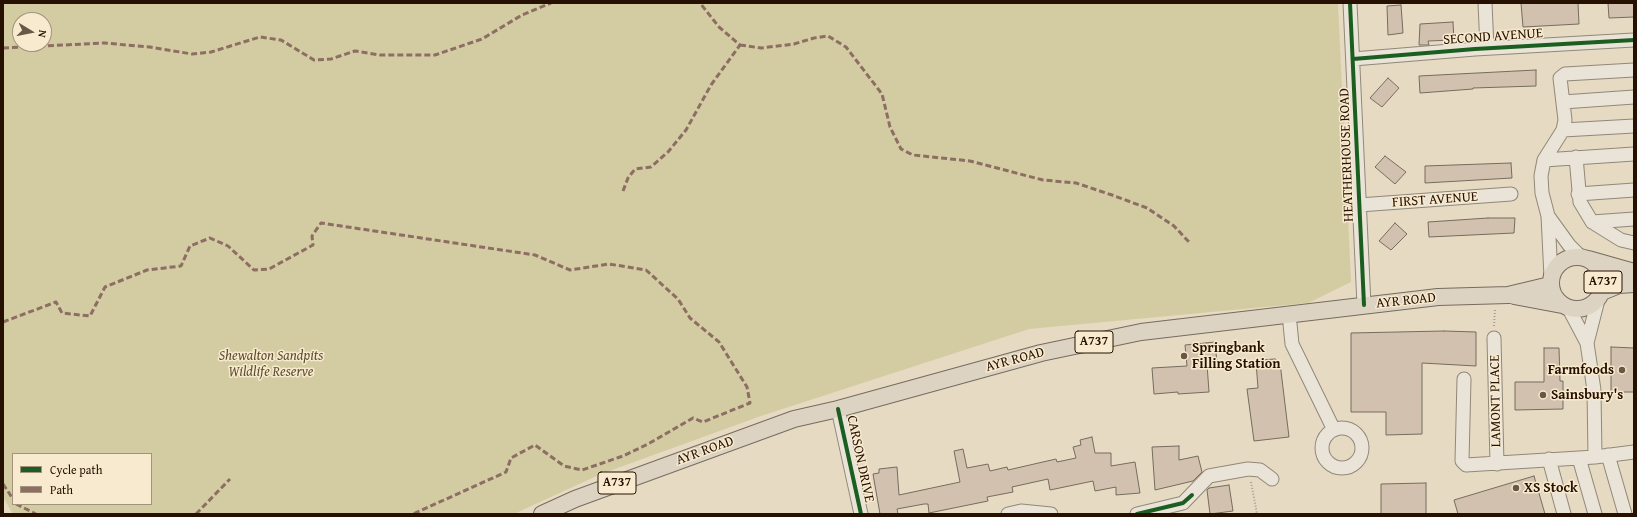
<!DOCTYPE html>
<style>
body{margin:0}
#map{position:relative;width:1637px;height:517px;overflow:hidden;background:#e6dac2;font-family:"Gentium Book Plus",serif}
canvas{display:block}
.frame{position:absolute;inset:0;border:4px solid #251001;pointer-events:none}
.legend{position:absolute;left:12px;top:453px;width:140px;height:52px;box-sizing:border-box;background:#f8eace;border:1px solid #a4937c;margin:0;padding:5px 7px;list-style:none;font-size:12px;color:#251001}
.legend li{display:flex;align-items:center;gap:8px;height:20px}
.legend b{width:20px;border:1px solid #a4937c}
.north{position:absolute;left:12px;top:12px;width:40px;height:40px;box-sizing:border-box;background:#f8eace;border:1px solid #a4937c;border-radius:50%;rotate:100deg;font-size:11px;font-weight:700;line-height:16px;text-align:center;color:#251001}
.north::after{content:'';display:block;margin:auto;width:14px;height:18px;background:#695745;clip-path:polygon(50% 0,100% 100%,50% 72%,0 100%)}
</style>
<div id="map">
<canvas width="1637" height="517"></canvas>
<div class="frame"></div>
<ul class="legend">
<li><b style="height:5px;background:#1b5e20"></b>Cycle path</li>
<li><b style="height:5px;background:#8d6e63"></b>Path</li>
</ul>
<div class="north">N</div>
</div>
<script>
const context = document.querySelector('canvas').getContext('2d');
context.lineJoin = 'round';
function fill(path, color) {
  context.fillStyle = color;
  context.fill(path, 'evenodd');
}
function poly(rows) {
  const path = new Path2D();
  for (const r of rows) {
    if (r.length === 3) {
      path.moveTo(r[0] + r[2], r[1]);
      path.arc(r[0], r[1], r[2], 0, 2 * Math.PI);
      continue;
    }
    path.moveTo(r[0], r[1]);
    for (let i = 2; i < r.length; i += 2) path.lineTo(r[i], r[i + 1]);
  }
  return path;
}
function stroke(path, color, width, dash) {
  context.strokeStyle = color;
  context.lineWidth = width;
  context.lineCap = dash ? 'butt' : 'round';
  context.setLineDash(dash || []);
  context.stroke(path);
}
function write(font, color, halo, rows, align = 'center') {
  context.font = font + ' "Gentium Book Plus",serif';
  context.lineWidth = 3;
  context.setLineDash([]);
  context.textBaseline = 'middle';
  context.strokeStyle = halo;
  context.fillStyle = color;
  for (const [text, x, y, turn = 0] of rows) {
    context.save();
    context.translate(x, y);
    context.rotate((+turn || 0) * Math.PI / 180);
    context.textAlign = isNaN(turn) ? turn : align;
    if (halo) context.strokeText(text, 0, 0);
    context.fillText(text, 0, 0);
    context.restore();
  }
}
const green = poly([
 [3,3,1338,3,1351,282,1308,303,1029,329,761,416,601,474,514,514,13,514,3,497],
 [20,20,44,20,44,44,20,44],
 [13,454,151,454,151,504,13,504]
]);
const building = poly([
 [1521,3,1578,3,1579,24,1523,27,1521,3],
 [1608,3,1634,3,1634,17,1609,18,1608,3],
 [1401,5,1403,33,1388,35,1387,6,1401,5],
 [1453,22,1454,40,1428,41,1429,45,1419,45,1420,24,1453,22],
 [1536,70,1536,86,1473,88,1473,89,1420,93,1419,76,1536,70],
 [1388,78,1399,88,1382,107,1370,98,1388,78],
 [1385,156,1406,172,1395,184,1375,167,1385,156],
 [1511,163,1512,178,1425,183,1425,166,1511,163],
 [1488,218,1515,218,1514,233,1429,237,1428,222,1488,218],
 [1395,223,1407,234,1391,250,1379,241,1395,223],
 [1444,331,1476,332,1476,366,1422,363,1422,434,1386,435,1386,412,1351,412,1351,333,1444,331],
 [1215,342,1217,363,1207,364,1209,392,1178,394,1178,392,1154,394,1152,368,1187,366,1185,345,1215,342],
 [1611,347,1634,348,1634,392,1611,392,1611,347],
 [1544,348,1559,348,1560,381,1563,381,1563,409,1515,410,1515,382,1544,382,1544,348],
 [1275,359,1280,363,1289,437,1254,441,1247,389,1258,388,1256,362,1260,360,1275,359],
 [1092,437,1095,453,1111,453,1111,466,1135,462,1140,493,1116,495,1116,487,1095,491,1093,481,1050,490,1048,479,1012,487,1013,492,987,497,988,501,929,513,928,504,924,504,897,509,898,514,880,514,873,474,879,473,879,469,897,467,899,495,960,482,954,451,963,449,967,468,988,464,990,471,1007,467,1008,470,1056,459,1057,462,1076,458,1073,447,1081,445,1080,440,1092,437],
 [1179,446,1179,460,1198,456,1202,472,1193,481,1155,490,1152,447,1179,446],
 [1534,476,1545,514,1458,514,1454,500,1534,476],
 [1426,483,1426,514,1381,514,1381,484,1426,483],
 [1229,485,1233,511,1210,514,1207,490,1209,488,1229,485]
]);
const path = poly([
 [1494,326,1495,309],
 [1251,482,1257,514]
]);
const minor = poly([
 [1350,3,1364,305],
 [1485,3,1487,48],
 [1353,59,1475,49,1634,40],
 [1563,102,1634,97],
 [1563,130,1634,126],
 [1576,157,1580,202,1592,222,1621,240,1634,243],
 [1544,160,1634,154],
 [1578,194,1634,190],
 [1359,205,1511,194],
 [1548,216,1569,245,1581,257],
 [1592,222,1634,219],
 [1551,277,1548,216,1542,193,1541,176,1544,160,1563,130,1565,120,1560,78,1565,74,1634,70],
 [1569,309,1587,343,1594,390,1595,457],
 [1289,314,1292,344,1334,430],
 [1494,338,1497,464],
 [1587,343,1598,300],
 [1464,379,1462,461,1466,465,1595,457,1634,452],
 [838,409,861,514],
 [1342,448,20],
 [1608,455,1625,514],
 [1579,458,1595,514],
 [1549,459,1564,514],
 [1008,514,1021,511,1051,514],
 [1137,514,1183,503,1209,476,1248,469,1260,470,1272,479]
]);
const major = poly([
 [1577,283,26],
 [1588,259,1634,272],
 [1602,292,1619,285,1634,284],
 [1514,296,1562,305],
 [542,514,575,499,794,419,838,409,1041,353,1141,332,1438,297,1508,295,1550,285]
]);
const quiet = poly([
 [740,45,761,48,794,44,814,38,828,36,846,47,882,94,890,127,901,149,913,155,970,161,1043,180,1076,183,1112,195,1147,208,1174,226,1189,242],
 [3,48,104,43,150,47,192,54,211,52,260,37,281,40,314,60,331,59,355,51,380,55,435,55,482,39,522,15,551,3],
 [623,191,628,178,635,169,651,167,668,152,686,130,711,85,740,45,719,27,700,3],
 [3,322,56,302,62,313,90,316,105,287,147,270,181,266,190,246,210,238,228,246,254,270,269,269,313,245,312,236,321,223,535,255,570,270,609,264,646,270,678,299,690,318,719,342,747,387,750,403,703,422,693,418,648,444,623,456,582,470,564,466,535,445,511,458,506,472,413,514],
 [3,484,13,499],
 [16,504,36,514],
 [196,514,230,479]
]);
const cycleway = poly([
 [1350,3,1364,305],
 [1353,59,1475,49,1634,40],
 [838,409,861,514],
 [1137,514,1183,503,1192,495]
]);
const markers = [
 [1184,356,4,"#695745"],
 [1622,370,4,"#695745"],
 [1543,395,4,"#695745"],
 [1516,488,4,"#695745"]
];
const shields = [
 [1603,282,38],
 [1094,342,38],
 [617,483,38]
];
const shieldNames = [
 ["A737",1603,282],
 ["A737",1094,342],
 ["A737",617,483]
];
const streetNames = [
 ["SECOND AVENUE",1493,37,-4],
 ["HEATHERHOUSE ROAD",1347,155,-92],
 ["FIRST AVENUE",1435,200,-4],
 ["AYR ROAD",1406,301,-6],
 ["AYR ROAD",1015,360,-15],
 ["LAMONT PLACE",1496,401,-91],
 ["AYR ROAD",705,451,-20],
 ["CARSON DRIVE",860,459,78]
];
const poiNames = [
 ["Springbank",1192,348],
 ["Filling Station",1192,364],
 ["Farmfoods",1614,370,"right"],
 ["Sainsbury's",1551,395],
 ["XS Stock",1524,488]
];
const parkNames = [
 ["Shewalton Sandpits",271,356],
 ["Wildlife Reserve",271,372]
];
fill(green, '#d3cca2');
fill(building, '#d2c1af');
stroke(building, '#756c5e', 1);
stroke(minor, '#918878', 15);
stroke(major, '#756c5e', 18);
stroke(path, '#a39c92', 2, [1, 2]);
stroke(minor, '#e9e3d8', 13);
stroke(major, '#ddd3c3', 16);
stroke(quiet, '#8d6e63', 3, [6, 3]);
stroke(cycleway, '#1b5e20', 4);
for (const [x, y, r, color] of markers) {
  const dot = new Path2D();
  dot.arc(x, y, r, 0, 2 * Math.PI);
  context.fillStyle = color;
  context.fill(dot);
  stroke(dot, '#f8eace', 1.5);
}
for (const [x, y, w] of shields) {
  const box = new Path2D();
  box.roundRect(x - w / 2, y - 11, w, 22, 3);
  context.fillStyle = '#f8eace';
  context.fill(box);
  stroke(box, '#251001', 1);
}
write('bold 13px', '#251001', null, shieldNames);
write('14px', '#251001', '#f8eace', streetNames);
write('bold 14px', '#251001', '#f8eace', poiNames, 'left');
write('italic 14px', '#5d4e30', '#f8eace', parkNames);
</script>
